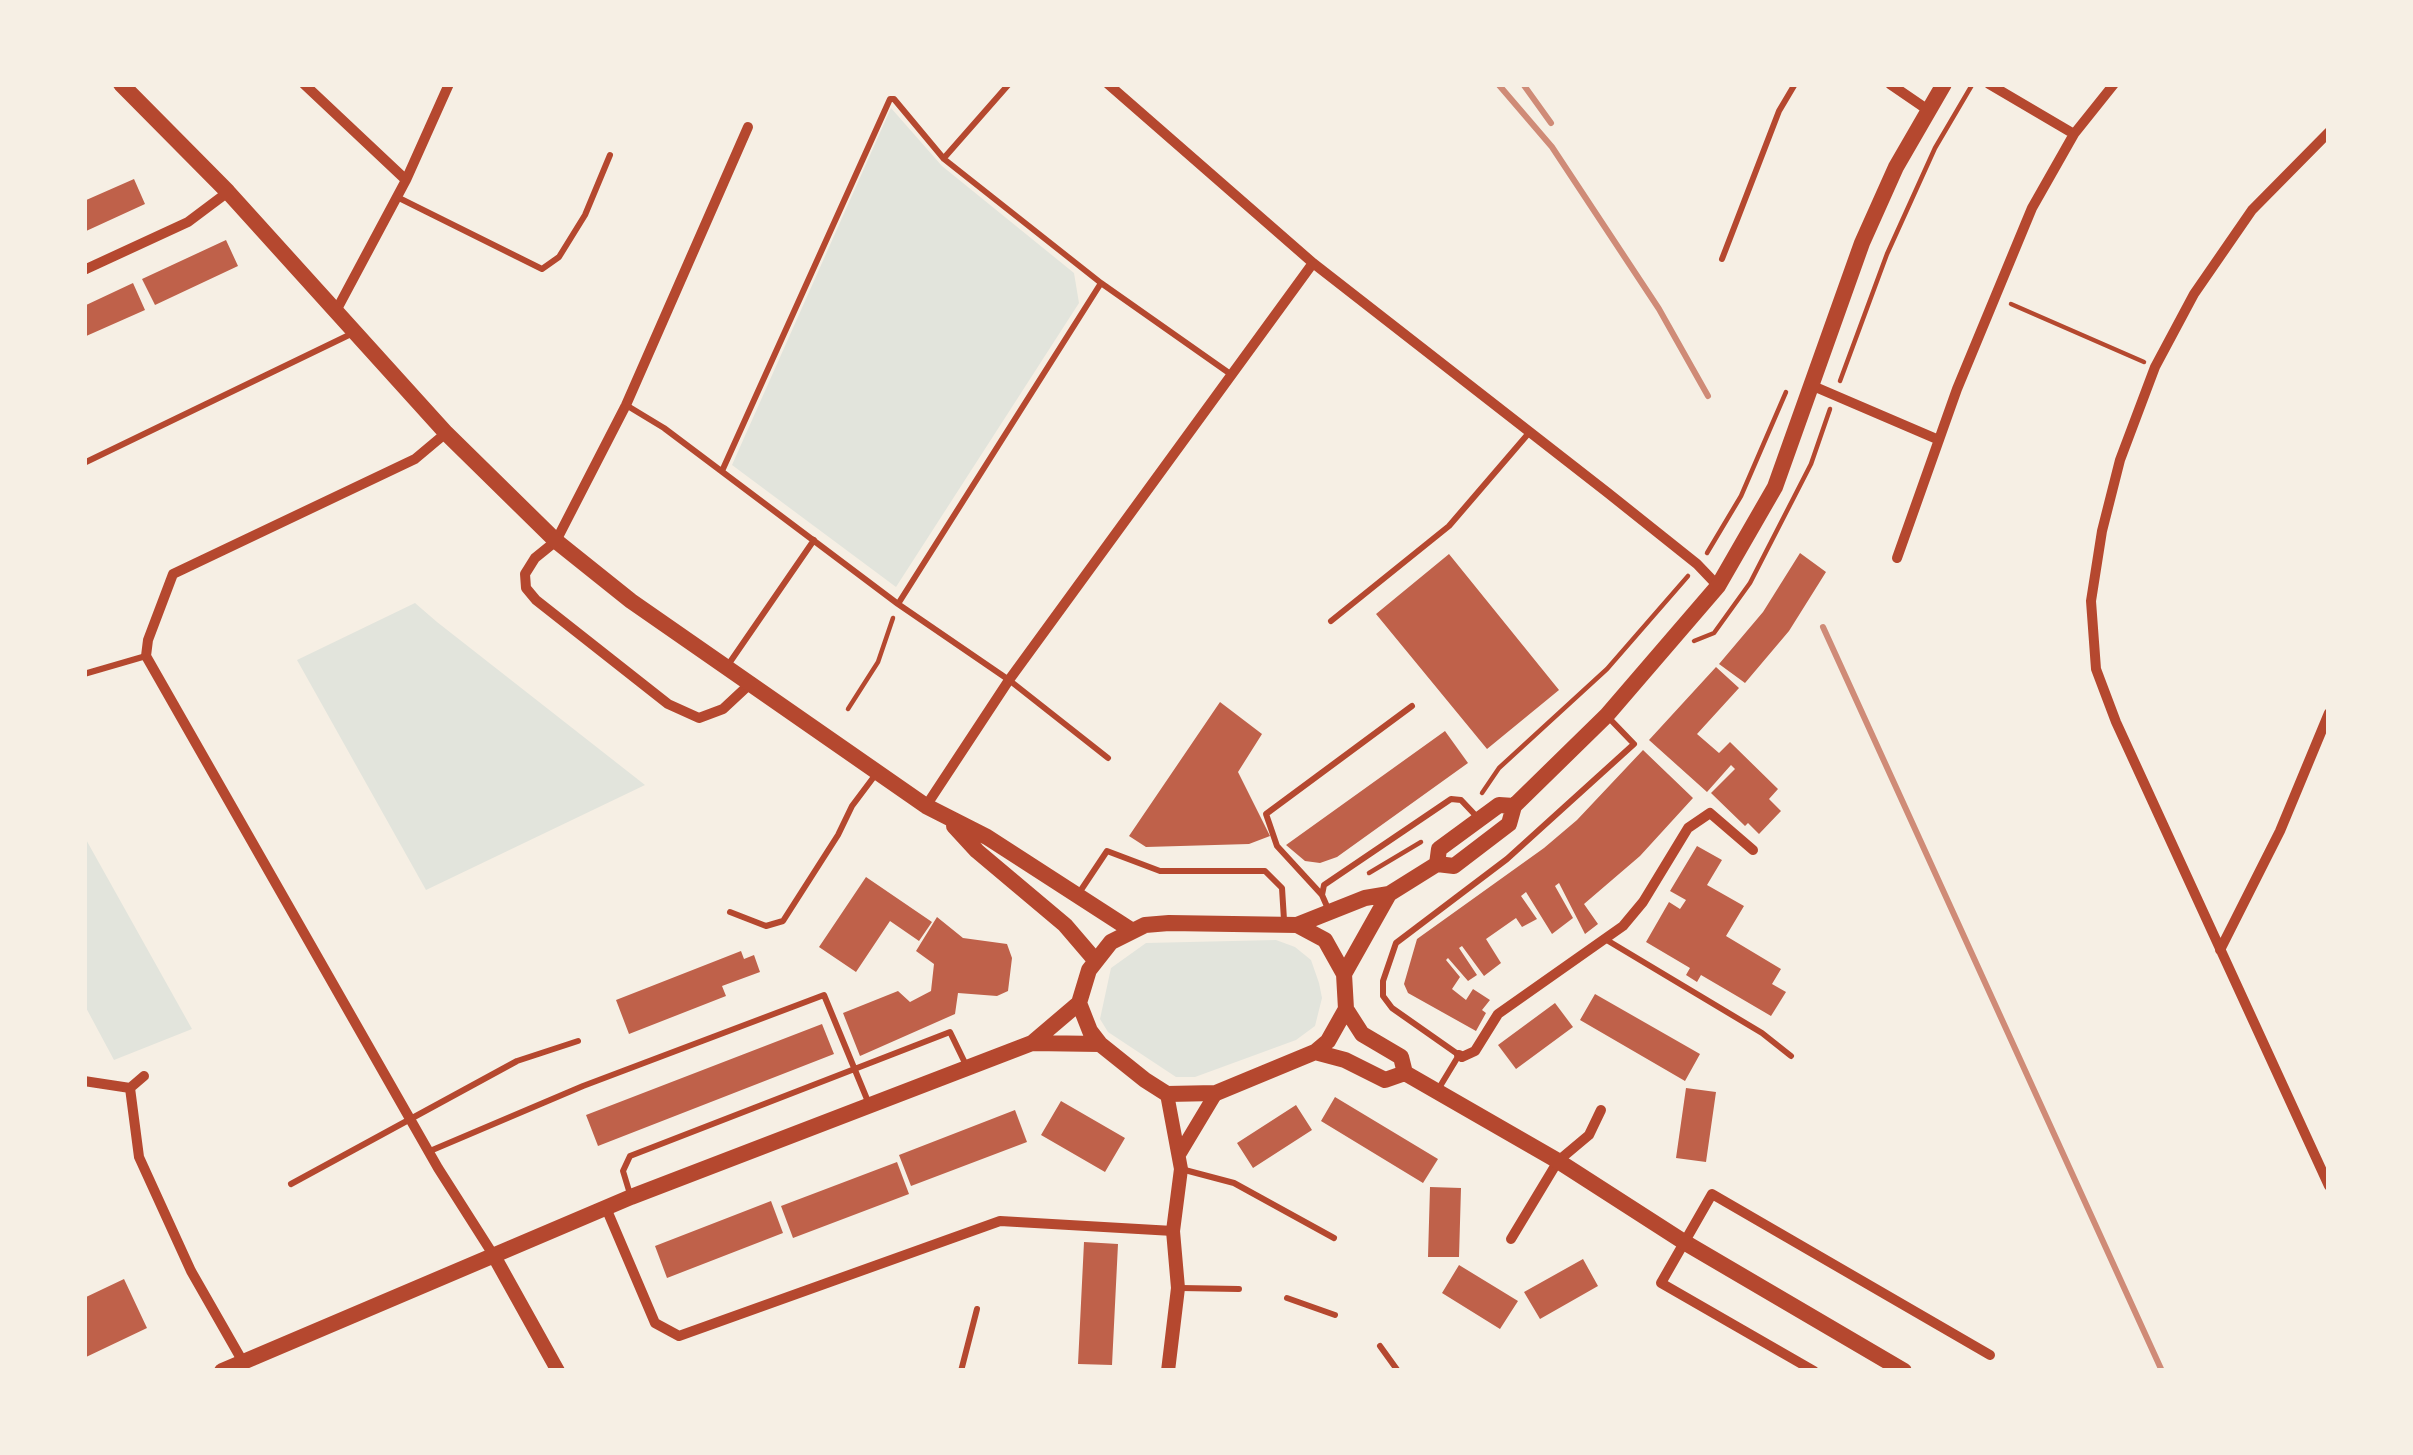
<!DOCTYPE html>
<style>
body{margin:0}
#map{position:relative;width:2413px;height:1455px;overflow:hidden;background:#f6efe4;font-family:"Varela Round",sans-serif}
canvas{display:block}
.frame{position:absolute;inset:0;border:87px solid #f6efe4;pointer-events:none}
</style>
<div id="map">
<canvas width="2413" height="1455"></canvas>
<div class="frame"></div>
</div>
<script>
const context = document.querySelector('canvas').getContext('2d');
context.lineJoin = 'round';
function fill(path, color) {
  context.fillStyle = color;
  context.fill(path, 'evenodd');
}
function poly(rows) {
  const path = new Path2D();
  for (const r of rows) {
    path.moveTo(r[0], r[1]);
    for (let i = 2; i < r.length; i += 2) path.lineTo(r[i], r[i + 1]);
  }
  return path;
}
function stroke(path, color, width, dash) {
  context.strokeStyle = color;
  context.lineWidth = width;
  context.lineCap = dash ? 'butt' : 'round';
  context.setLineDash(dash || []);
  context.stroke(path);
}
const green = poly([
 [891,108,942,166,1074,273,1079,303,896,587,732,465],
 [415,603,437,622,645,785,426,890,297,660],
 [84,836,192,1029,114,1060,84,1004],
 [1276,940,1295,947,1311,960,1319,983,1322,998,1315,1026,1296,1040,1195,1077,1176,1077,1108,1032,1100,1019,1111,968,1146,943]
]);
const building = poly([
 [134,179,145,204,84,232,84,201],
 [226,240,238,266,155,305,142,279],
 [133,283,145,310,84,337,84,306],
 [1800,553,1826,572,1789,631,1745,683,1719,664,1763,612],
 [1449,554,1559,690,1487,749,1376,614],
 [1716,667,1739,688,1697,734,1719,753,1730,742,1778,789,1769,799,1781,811,1759,834,1748,823,1745,826,1711,793,1735,769,1731,765,1707,792,1649,740],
 [1220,702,1262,734,1238,772,1270,836,1249,844,1146,847,1129,836],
 [1445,731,1468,763,1337,857,1320,863,1305,861,1286,845],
 [1643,750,1693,798,1640,856,1584,904,1598,924,1585,934,1559,883,1555,886,1573,918,1552,934,1526,892,1521,896,1537,919,1522,927,1516,918,1486,939,1501,963,1484,976,1462,946,1459,948,1477,975,1468,981,1448,958,1446,960,1460,977,1452,989,1466,1000,1473,989,1490,1000,1482,1010,1486,1013,1476,1031,1408,993,1404,984,1417,939,1544,848,1577,820],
 [1697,846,1722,860,1707,885,1744,906,1726,936,1781,969,1772,984,1786,992,1771,1016,1701,975,1697,982,1686,975,1690,968,1646,942,1669,902,1680,909,1686,900,1670,891],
 [866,877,932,922,919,941,890,921,856,972,819,947],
 [937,917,963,938,1007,944,1012,958,1008,991,997,996,958,993,955,1014,860,1056,843,1013,898,991,910,1002,931,991,934,964,916,951],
 [741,951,744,959,754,955,760,972,722,986,726,996,629,1034,616,1000],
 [1595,994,1700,1054,1685,1081,1580,1020],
 [1555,1003,1573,1027,1516,1069,1498,1045],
 [822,1024,834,1054,598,1146,586,1115],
 [1686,1088,1716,1092,1706,1162,1676,1158],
 [1335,1097,1438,1159,1423,1183,1321,1121],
 [1061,1101,1125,1138,1105,1172,1041,1135],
 [1296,1105,1312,1130,1253,1168,1237,1143],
 [1015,1110,1027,1142,911,1186,899,1155],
 [897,1162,909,1194,793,1238,781,1206],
 [1430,1187,1461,1188,1459,1257,1428,1257],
 [771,1201,783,1233,667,1278,655,1246],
 [1084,1242,1118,1244,1112,1365,1078,1364],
 [1583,1259,1598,1286,1540,1319,1524,1292],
 [1459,1265,1518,1301,1500,1329,1442,1293],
 [124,1279,147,1328,84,1358,84,1298]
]);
const path = poly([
 [2011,304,2144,362],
 [1840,381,1887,254,1935,148,1972,85],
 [1707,553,1741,496,1786,392],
 [1694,641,1714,633,1750,583,1811,464,1830,409],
 [848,709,878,662,893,618],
 [1482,793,1499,768,1607,669,1688,576],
 [1369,873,1421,842]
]);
const service = poly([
 [944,158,1009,84],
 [397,197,542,269,559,257,585,215,610,155],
 [1722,259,1779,111,1795,84],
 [626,405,664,428,898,604,1009,680,1108,758],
 [84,463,349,335],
 [722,471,890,99,894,99,944,159,1101,283,1229,373],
 [898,604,1101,283],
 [1331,621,1449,526,1528,434],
 [728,665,814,540],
 [84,674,146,656],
 [1079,893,1107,851,1160,871,1265,871,1282,888,1284,920],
 [1322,895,1324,885,1451,799,1461,800,1479,819],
 [1329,911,1322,895,1277,846,1266,814,1412,706],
 [730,912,766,926,783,921,838,835,852,806,876,774],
 [1605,939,1762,1033,1791,1056],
 [1439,1088,1459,1055,1392,1008,1383,996,1383,981,1396,943,1507,859,1634,744,1607,716],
 [430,1151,583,1086,824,995,869,1104],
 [1181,1169,1234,1183,1334,1238],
 [291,1184,517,1061,578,1041],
 [630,1194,623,1171,630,1156,950,1032,966,1065],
 [1181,1288,1239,1289],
 [1287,1298,1335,1315],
 [1380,1346,1398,1371],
 [961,1371,977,1309]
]);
const minor = poly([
 [304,84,406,180],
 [1108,84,1313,263,1608,493,1697,564,1718,586],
 [1890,84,1928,110],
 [1989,84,2074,134],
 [748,127,626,405,556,541,535,558,525,574,526,588,536,600,668,704,699,718,723,709,752,682],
 [2329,132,2252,210,2194,294,2155,367,2120,460,2102,531,2091,601,2096,669,2116,722,2329,1186],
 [84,270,188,222,228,192],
 [336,311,406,180,449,84],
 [1813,386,1939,440],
 [446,433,415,459,173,574,148,640,146,656,438,1168,494,1256],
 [1897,558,1957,389,2032,208,2074,134,2114,84],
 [926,806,1009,680,1313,263],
 [2220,950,2280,831,2329,713],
 [1459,1055,1462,1057,1475,1051,1498,1014,1623,926,1643,902,1688,828,1710,813,1753,850],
 [144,1076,130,1088,139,1157,191,1271,243,1362],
 [84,1081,130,1088],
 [606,1208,655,1323,679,1336,1000,1221,1173,1231],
 [1511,1239,1558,1161,1589,1135,1601,1110],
 [1814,1371,1661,1283,1712,1194,1990,1355]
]);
const tertiary = poly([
 [1167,1094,1181,1169,1173,1231,1178,1288,1168,1371],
 [1180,1153,1216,1093],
 [494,1256,558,1371]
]);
const primary = poly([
 [121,84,228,192,446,433,556,541,631,601,926,806,987,837,1131,930],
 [954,826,977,851,1065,925,1095,960],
 [1437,864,1439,849,1499,805,1514,806],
 [1169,923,1297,925,1325,940,1344,974,1346,1009,1328,1041,1315,1052,1216,1093,1167,1094,1145,1080,1100,1044,1090,1031,1079,1003,1089,970,1111,942,1145,925,1169,923],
 [1297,925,1365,898,1389,894,1437,864,1454,866,1509,824,1514,806,1607,715,1718,586,1775,487,1862,243,1896,167,1944,84],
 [1344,974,1389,894],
 [1346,1009,1362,1034,1401,1057,1405,1073,1558,1161,1684,1242,1904,1371],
 [1032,1043,1100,1044],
 [1315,1052,1345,1060,1385,1080,1405,1073],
 [222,1371,631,1197,1032,1043,1079,1003]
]);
const rail = poly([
 [1498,84,1552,147,1659,309,1708,396],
 [1523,84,1551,123],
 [1823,627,2162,1371]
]);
fill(green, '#e2e4dc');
fill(building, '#bf614a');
stroke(path, '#b5482f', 4.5);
stroke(service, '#b5482f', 6);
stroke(minor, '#b5482f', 10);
stroke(tertiary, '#b5482f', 14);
stroke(primary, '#b5482f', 16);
stroke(rail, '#cf8b77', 6);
</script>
